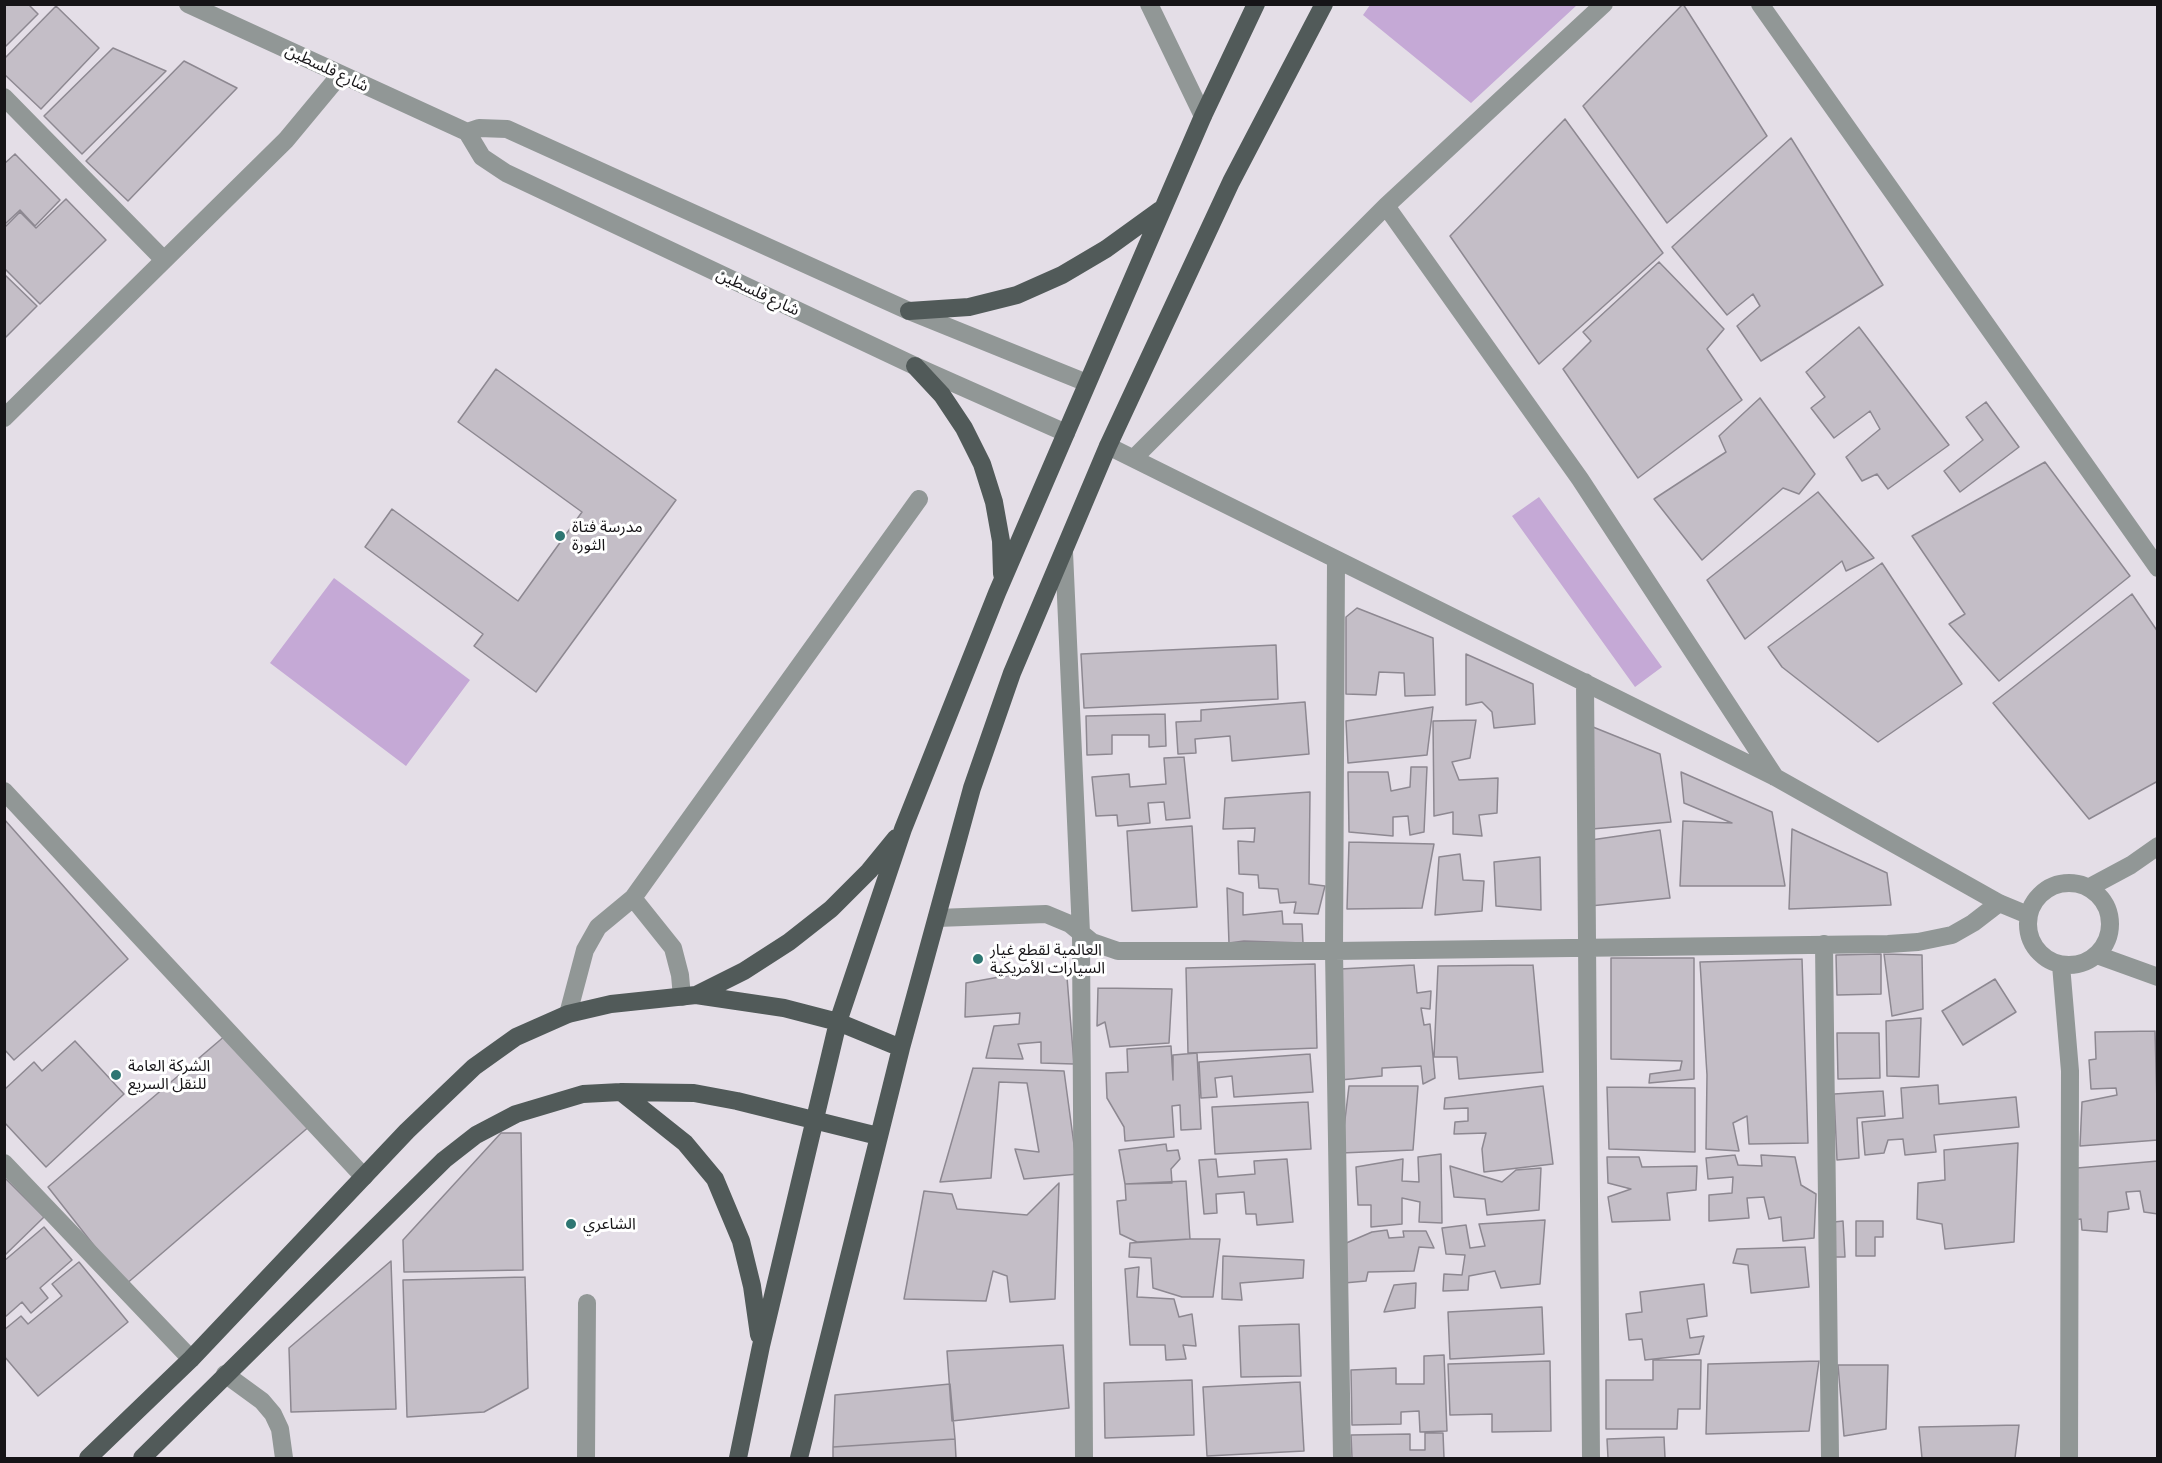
<!DOCTYPE html>
<meta charset="utf-8">
<style>
body{margin:0}
#map{position:relative;width:2162px;height:1463px;overflow:hidden;background:#e4dee7;font-family:Ubuntu,sans-serif}
canvas{display:block}
.frame{position:absolute;inset:0;border:6px solid #161417;pointer-events:none}
</style>
<div id="map">
<canvas width="2162" height="1463"></canvas>
<div class="frame"></div>
</div>
<script>
const context = document.querySelector('canvas').getContext('2d');
context.lineJoin = 'round';
function fill(path, color) {
  context.fillStyle = color;
  context.fill(path, 'evenodd');
}
function poly(rows) {
  const path = new Path2D();
  for (const r of rows) {
    if (r.length === 3) {
      path.moveTo(r[0] + r[2], r[1]);
      path.arc(r[0], r[1], r[2], 0, 2 * Math.PI);
      continue;
    }
    path.moveTo(r[0], r[1]);
    for (let i = 2; i < r.length; i += 2) path.lineTo(r[i], r[i + 1]);
  }
  return path;
}
function stroke(path, color, width, dash) {
  context.strokeStyle = color;
  context.lineWidth = width;
  context.lineCap = dash ? 'butt' : 'round';
  context.setLineDash(dash || []);
  context.stroke(path);
}
function write(font, color, halo, rows, align = 'center') {
  context.font = font + ' Ubuntu,"Noto Sans Arabic",sans-serif';
  context.lineWidth = 6;
  context.setLineDash([]);
  context.textBaseline = 'middle';
  context.strokeStyle = halo;
  context.fillStyle = color;
  for (const [text, x, y, turn = 0] of rows) {
    context.save();
    context.translate(x, y);
    context.rotate((+turn || 0) * Math.PI / 180);
    context.textAlign = isNaN(turn) ? turn : align;
    if (halo) context.strokeText(text, 0, 0);
    context.fillText(text, 0, 0);
    context.restore();
  }
}
const green = poly([
 [1370,5,1370,4,1577,5,1471,103,1363,15],
 [1539,497,1662,667,1635,687,1512,516],
 [334,578,470,680,406,766,270,663]
]);
const building = poly([
 [4,4,28,4,38,14,4,48,4,4],
 [1683,4,1767,136,1667,223,1583,106,1683,4],
 [56,6,99,48,41,109,4,74,4,59,56,6],
 [113,48,166,71,82,154,44,116,113,48],
 [184,61,237,88,128,201,86,161,184,61],
 [1565,119,1663,253,1539,364,1450,236,1565,119],
 [1791,138,1883,285,1761,361,1737,326,1760,306,1753,294,1727,315,1672,247,1791,138],
 [15,154,60,200,35,226,20,210,4,225,4,164,15,154],
 [66,199,106,240,40,304,4,268,4,228,20,212,36,228,66,199],
 [1659,262,1724,329,1707,349,1742,400,1638,478,1563,369,1591,341,1583,332,1659,262],
 [4,274,37,306,4,339,4,274],
 [1859,327,1949,445,1888,489,1877,474,1862,481,1846,457,1880,429,1870,411,1834,438,1811,408,1825,397,1806,372,1859,327],
 [496,369,676,500,536,692,474,646,483,634,365,547,392,509,518,601,582,512,458,422,496,369],
 [1760,398,1815,474,1799,494,1783,488,1702,560,1654,499,1726,452,1719,436,1760,398],
 [1986,402,2019,447,1960,492,1944,471,1983,440,1966,417,1986,402],
 [2045,462,2130,576,1999,681,1949,624,1965,614,1912,536,2045,462],
 [1818,492,1874,558,1846,571,1842,561,1745,639,1707,580,1818,492],
 [1882,563,1962,684,1878,742,1782,667,1768,647,1882,563],
 [2132,594,2158,632,2158,781,2089,819,1993,703,2132,594],
 [1357,608,1433,638,1435,695,1405,696,1404,673,1379,672,1376,695,1346,694,1346,617,1357,608],
 [1276,645,1278,699,1084,708,1081,654,1276,645],
 [1466,654,1533,684,1535,724,1494,728,1492,712,1482,702,1466,705,1466,654],
 [1305,702,1309,754,1232,761,1230,736,1195,739,1196,753,1178,754,1176,722,1201,721,1201,710,1305,702],
 [1433,707,1427,755,1348,763,1346,721,1433,707],
 [1165,714,1166,746,1149,747,1149,735,1112,735,1112,754,1087,755,1086,716,1165,714],
 [1476,720,1470,758,1452,762,1459,780,1498,778,1497,813,1479,815,1482,836,1453,834,1453,812,1434,816,1433,721,1476,720],
 [1588,725,1660,754,1671,822,1592,829,1588,725],
 [1184,757,1190,818,1166,820,1164,802,1148,803,1150,823,1118,826,1117,815,1096,816,1092,777,1129,774,1130,787,1166,784,1164,758,1184,757],
 [1411,767,1427,767,1424,832,1410,835,1408,816,1393,817,1393,836,1349,832,1348,772,1388,772,1391,791,1410,787,1411,767],
 [1681,772,1772,812,1785,886,1680,886,1683,821,1732,823,1684,803,1681,772],
 [1310,792,1309,884,1325,886,1318,914,1294,913,1296,902,1280,903,1278,889,1259,888,1258,875,1239,874,1238,841,1254,842,1255,828,1223,829,1225,798,1310,792],
 [4,819,128,959,14,1060,4,1049,4,819],
 [1192,826,1197,907,1132,911,1127,831,1192,826],
 [1792,829,1887,873,1891,905,1789,909,1792,829],
 [1660,830,1670,898,1590,906,1591,840,1660,830],
 [1349,842,1434,844,1422,908,1347,909,1349,842],
 [1460,854,1463,880,1484,881,1482,911,1435,915,1439,857,1460,854],
 [1540,857,1541,910,1496,906,1494,862,1540,857],
 [1227,888,1243,893,1243,915,1282,911,1283,924,1302,924,1303,943,1244,941,1229,943,1227,888],
 [1881,954,1881,994,1837,995,1836,955,1881,954],
 [1884,954,1922,955,1923,1009,1892,1016,1884,954],
 [1611,958,1694,958,1694,1079,1649,1083,1650,1074,1680,1070,1682,1061,1611,1059,1611,958],
 [1802,959,1808,1143,1749,1144,1747,1116,1733,1123,1739,1151,1706,1149,1707,1075,1700,962,1802,959],
 [1315,964,1317,1048,1188,1053,1186,968,1315,964],
 [1066,965,1074,1064,1041,1063,1041,1042,1018,1044,1023,1059,986,1058,994,1026,1019,1024,1020,1013,965,1017,966,983,1066,965],
 [1414,965,1417,993,1431,991,1430,1009,1421,1008,1424,1025,1430,1024,1435,1078,1423,1084,1421,1066,1382,1068,1382,1076,1340,1080,1340,969,1414,965],
 [1533,965,1543,1072,1459,1079,1457,1057,1434,1057,1438,966,1533,965],
 [1995,979,2016,1012,1963,1045,1942,1011,1995,979],
 [1098,988,1172,989,1169,1043,1110,1047,1105,1022,1097,1026,1098,988],
 [1921,1018,1919,1077,1887,1076,1886,1021,1921,1018],
 [2155,1031,2158,1140,2080,1146,2082,1102,2117,1095,2116,1088,2091,1089,2089,1060,2096,1059,2095,1032,2155,1031],
 [1837,1033,1879,1033,1880,1078,1838,1079,1837,1033],
 [226,1035,311,1125,125,1285,48,1187,226,1035],
 [75,1041,124,1094,46,1167,4,1122,4,1090,34,1062,42,1071,75,1041],
 [1171,1046,1173,1080,1173,1055,1197,1053,1201,1129,1181,1130,1180,1105,1172,1106,1174,1137,1125,1141,1124,1127,1107,1098,1106,1073,1128,1072,1127,1049,1171,1046],
 [1310,1054,1313,1092,1234,1097,1232,1076,1215,1078,1217,1097,1201,1098,1199,1062,1310,1054],
 [973,1068,1064,1071,1078,1174,1024,1179,1015,1149,1039,1152,1027,1083,999,1082,991,1178,940,1182,973,1068],
 [1938,1085,1939,1104,2016,1097,2019,1127,1934,1135,1936,1152,1905,1155,1903,1139,1888,1140,1884,1153,1865,1155,1862,1122,1903,1118,1901,1088,1938,1085],
 [1349,1086,1418,1086,1413,1150,1341,1153,1349,1086],
 [1543,1086,1553,1164,1484,1172,1482,1149,1486,1133,1454,1134,1455,1122,1468,1121,1468,1108,1444,1109,1445,1098,1543,1086],
 [1607,1087,1695,1088,1695,1152,1609,1149,1607,1087],
 [1883,1091,1885,1116,1857,1118,1859,1158,1837,1160,1834,1094,1883,1091],
 [1308,1102,1311,1149,1215,1154,1212,1107,1308,1102],
 [501,1133,521,1133,523,1270,404,1272,403,1240,501,1133],
 [2018,1143,2014,1242,1945,1249,1942,1224,1917,1219,1918,1183,1945,1180,1944,1150,2018,1143],
 [1166,1144,1167,1151,1178,1150,1180,1159,1171,1169,1172,1183,1125,1184,1119,1150,1166,1144],
 [1441,1154,1442,1223,1419,1222,1420,1202,1402,1198,1402,1224,1371,1227,1371,1205,1358,1205,1356,1167,1403,1159,1402,1181,1419,1182,1418,1157,1441,1154],
 [1735,1155,1738,1165,1762,1166,1761,1155,1795,1157,1801,1185,1816,1194,1814,1238,1783,1241,1781,1217,1769,1219,1764,1197,1747,1198,1749,1218,1709,1221,1709,1195,1732,1193,1733,1177,1708,1179,1706,1158,1735,1155],
 [1607,1157,1639,1157,1642,1167,1697,1166,1696,1190,1667,1193,1670,1220,1612,1222,1608,1197,1631,1189,1608,1183,1607,1157],
 [1216,1159,1218,1177,1255,1174,1254,1161,1287,1159,1293,1222,1257,1225,1256,1214,1246,1214,1244,1192,1216,1194,1217,1213,1204,1214,1199,1160,1216,1159],
 [2158,1161,2158,1214,2144,1212,2140,1191,2126,1192,2129,1209,2108,1212,2107,1232,2082,1230,2081,1219,2073,1220,2077,1168,2158,1161],
 [1450,1166,1502,1182,1516,1170,1541,1168,1539,1210,1487,1215,1485,1199,1454,1197,1450,1166],
 [4,1177,44,1217,4,1256,4,1177],
 [1186,1181,1190,1239,1137,1242,1120,1234,1117,1201,1126,1200,1125,1184,1186,1181],
 [1059,1183,1055,1299,1010,1302,1007,1276,993,1271,986,1301,904,1299,924,1191,952,1194,957,1209,1027,1215,1059,1183],
 [1545,1220,1540,1284,1501,1288,1495,1271,1469,1276,1468,1290,1443,1291,1444,1274,1462,1275,1465,1255,1446,1254,1442,1228,1466,1225,1470,1248,1485,1246,1479,1224,1545,1220],
 [1843,1221,1845,1257,1835,1257,1834,1222,1843,1221],
 [1856,1221,1883,1221,1883,1237,1875,1237,1875,1256,1856,1256,1856,1221],
 [44,1227,72,1260,40,1288,48,1298,31,1313,22,1302,4,1318,4,1261,44,1227],
 [1387,1230,1389,1238,1404,1237,1403,1231,1426,1231,1434,1248,1419,1247,1414,1271,1368,1272,1366,1281,1344,1283,1344,1244,1372,1232,1387,1230],
 [1190,1239,1220,1239,1213,1297,1182,1297,1153,1288,1151,1258,1129,1257,1130,1243,1190,1239],
 [1805,1247,1809,1287,1751,1293,1748,1265,1733,1263,1737,1249,1805,1247],
 [1223,1256,1304,1260,1303,1278,1240,1283,1242,1300,1222,1299,1223,1256],
 [391,1261,396,1409,291,1412,289,1348,391,1261],
 [79,1262,128,1322,38,1396,4,1356,4,1330,21,1316,28,1324,62,1296,52,1284,79,1262],
 [1139,1267,1137,1297,1174,1299,1179,1317,1192,1314,1196,1346,1183,1345,1186,1359,1166,1360,1165,1345,1130,1345,1125,1269,1139,1267],
 [525,1277,528,1388,484,1412,407,1417,403,1280,525,1277],
 [1416,1283,1415,1308,1384,1312,1394,1285,1416,1283],
 [1704,1284,1707,1316,1687,1319,1690,1338,1704,1336,1699,1354,1645,1360,1642,1339,1629,1340,1626,1314,1642,1312,1640,1292,1704,1284],
 [1542,1307,1544,1354,1450,1359,1448,1312,1542,1307],
 [1299,1324,1301,1376,1241,1377,1239,1326,1299,1324],
 [1063,1345,1069,1408,952,1421,947,1351,1063,1345],
 [1444,1355,1447,1431,1420,1432,1419,1411,1401,1412,1401,1424,1352,1425,1351,1370,1396,1368,1396,1384,1424,1384,1424,1356,1444,1355],
 [1653,1360,1701,1360,1700,1409,1678,1409,1677,1429,1606,1429,1606,1380,1653,1380,1653,1360],
 [1550,1361,1551,1431,1492,1432,1492,1414,1450,1415,1448,1364,1550,1361],
 [1819,1361,1809,1431,1706,1434,1708,1364,1819,1361],
 [1838,1365,1888,1365,1886,1429,1844,1436,1838,1365],
 [1192,1380,1194,1435,1105,1438,1104,1383,1192,1380],
 [1300,1382,1304,1451,1207,1456,1203,1387,1300,1382],
 [950,1384,955,1439,833,1447,835,1395,950,1384],
 [2019,1425,2015,1458,1922,1458,1919,1427,2019,1425],
 [1425,1433,1443,1433,1444,1458,1352,1458,1351,1435,1410,1434,1410,1450,1425,1450,1425,1433],
 [1664,1437,1665,1458,1608,1458,1607,1439,1664,1437],
 [955,1439,956,1458,833,1458,833,1447,955,1439]
]);
const minor = poly([
 [188,4,467,132,482,157,506,173,915,366,1066,433],
 [1149,4,1203,116],
 [1760,4,2158,568],
 [4,97,164,260],
 [467,132,479,128,507,129,909,311,1087,383],
 [1386,206,1580,479,1775,777],
 [4,418,286,140,340,75],
 [1108,446,1775,777,1999,903,2028,915],
 [1134,458,1386,206,1604,4],
 [1064,552,1081,933,1084,1458],
 [1336,560,1334,951,1342,1458],
 [1585,682,1591,1458],
 [4,791,364,1177],
 [2069,924,41],
 [2090,887,2131,865,2158,846],
 [633,898,673,948,680,975,682,997],
 [937,918,1046,914,1070,924,1092,942,1118,951,1334,951,1888,944,1918,942,1952,935,1973,923,1999,903],
 [1824,944,1830,1458],
 [2097,955,2158,977],
 [2061,965,2070,1071,2069,1458],
 [568,1014,585,950,598,927,633,898,919,499],
 [4,1163,191,1359],
 [225,1374,262,1401,273,1414,280,1429,284,1458],
 [586,1458,587,1303]
]);
const major = poly([
 [909,311,969,307,1017,295,1062,275,1106,249,1160,210],
 [915,366,942,395,964,428,982,464,994,502,1001,541,1002,574],
 [696,995,744,971,789,942,831,909,869,871,896,838],
 [621,1092,685,1143,715,1179,741,1241,752,1286,759,1335],
 [88,1458,191,1359,407,1131,474,1067,516,1037,568,1014,611,1004,696,995,784,1008,838,1022,901,1048],
 [142,1458,444,1160,476,1135,516,1114,583,1094,621,1092,694,1093,737,1101,878,1136],
 [738,1458,761,1346,838,1022,903,829,997,593,1066,433,1203,116,1256,4],
 [799,1458,901,1048,972,788,1012,673,1108,446,1231,182,1324,4]
]);
const markers = [
 [560,536,6,"#2e7672"],
 [978,959,6,"#2e7672"],
 [116,1075,6,"#2e7672"],
 [571,1224,6,"#2e7672"]
];
const streetNames = [
 ["شارع فلسطين",327,68,25],
 ["شارع فلسطين",758,292,25]
];
const poiNames = [
 ["مدرسة فتاة",572,527],
 ["الثورة",572,545],
 ["العالمية لقطع غيار",990,950],
 ["السيارات الأمريكية",990,968],
 ["الشركة العامة",128,1066],
 ["للنقل السريع",128,1084],
 ["الشاعري",583,1224]
];
fill(green, '#c5a9d6');
fill(building, '#c4bec7');
stroke(building, '#8d8891', 1.5);
stroke(minor, '#919796', 18);
stroke(major, '#515a59', 18);
for (const [x, y, r, color] of markers) {
  const dot = new Path2D();
  dot.arc(x, y, r, 0, 2 * Math.PI);
  context.fillStyle = color;
  context.fill(dot);
  stroke(dot, '#fff', 2);
}
write('16px', '#161417', '#fff', streetNames);
write('16px', '#161417', '#fff', poiNames, 'left');
</script>
